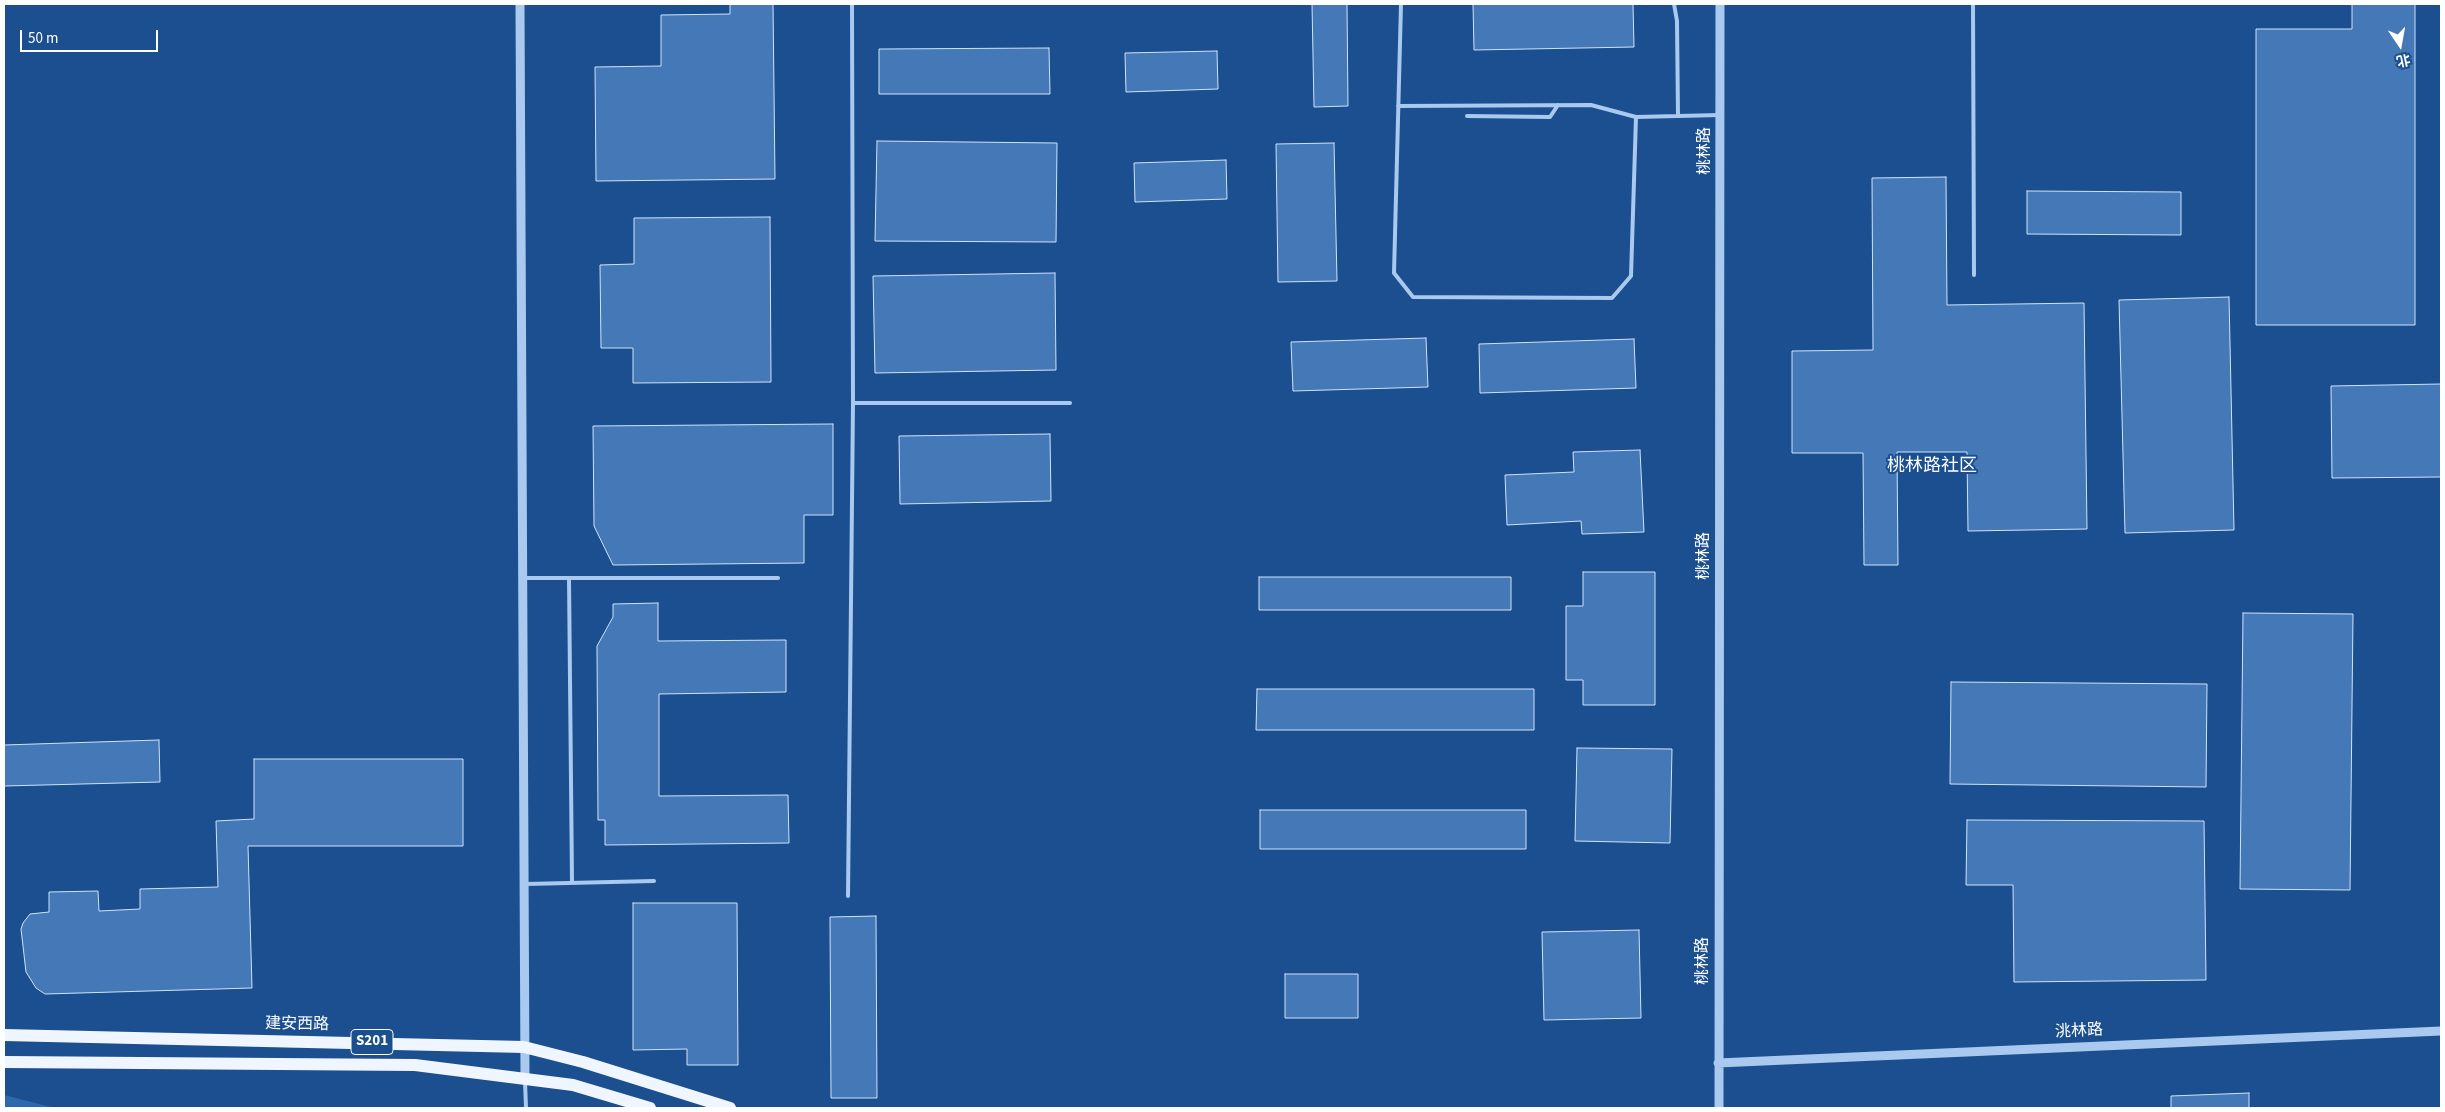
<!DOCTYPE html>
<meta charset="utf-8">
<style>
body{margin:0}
#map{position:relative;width:2445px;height:1112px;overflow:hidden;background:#1b4f8f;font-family:"Source Sans 3","Noto Sans SC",sans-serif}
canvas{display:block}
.frame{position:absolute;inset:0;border:5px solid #fff;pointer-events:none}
.north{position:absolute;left:2375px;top:20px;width:50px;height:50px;-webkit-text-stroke:4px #1b4f8f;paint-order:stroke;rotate:168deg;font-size:14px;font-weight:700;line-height:20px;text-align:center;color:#fff}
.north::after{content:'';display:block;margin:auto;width:18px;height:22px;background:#fff;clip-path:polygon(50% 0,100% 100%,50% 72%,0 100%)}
.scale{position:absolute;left:20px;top:30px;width:138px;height:22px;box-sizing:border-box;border:2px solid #fff;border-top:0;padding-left:6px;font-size:15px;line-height:18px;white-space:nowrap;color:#fff;-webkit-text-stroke:4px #1b4f8f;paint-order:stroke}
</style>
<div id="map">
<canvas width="2445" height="1112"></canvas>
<div class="frame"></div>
<div class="north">北</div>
<div class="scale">50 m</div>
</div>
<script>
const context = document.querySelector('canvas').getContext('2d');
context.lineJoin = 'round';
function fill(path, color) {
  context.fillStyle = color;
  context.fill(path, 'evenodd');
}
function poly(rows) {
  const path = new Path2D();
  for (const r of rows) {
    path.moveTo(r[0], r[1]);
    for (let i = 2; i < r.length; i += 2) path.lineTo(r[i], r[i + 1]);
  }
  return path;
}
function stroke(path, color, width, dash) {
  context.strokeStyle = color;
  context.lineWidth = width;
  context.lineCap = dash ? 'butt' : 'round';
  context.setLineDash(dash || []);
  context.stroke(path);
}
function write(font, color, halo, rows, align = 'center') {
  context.font = font + ' "Source Sans 3","Noto Sans SC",sans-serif';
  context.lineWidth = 4;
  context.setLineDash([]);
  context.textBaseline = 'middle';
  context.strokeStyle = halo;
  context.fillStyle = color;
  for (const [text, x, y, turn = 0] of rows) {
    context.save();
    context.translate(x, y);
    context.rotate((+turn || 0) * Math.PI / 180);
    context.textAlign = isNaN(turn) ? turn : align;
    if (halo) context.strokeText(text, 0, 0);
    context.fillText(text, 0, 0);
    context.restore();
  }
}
const green = poly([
 [4,1095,55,1108,4,1108]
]);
const building = poly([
 [730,4,773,4,775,179,596,181,595,67,661,66,661,15,730,14,730,4],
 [1312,4,1347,4,1348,106,1314,107,1312,4],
 [1473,4,1633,4,1634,47,1474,50,1473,4],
 [2352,4,2415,4,2415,325,2256,325,2256,29,2352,29,2352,4],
 [1049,48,1050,94,879,94,879,49,1049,48],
 [1217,51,1218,89,1126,92,1125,53,1217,51],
 [877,141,1057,143,1056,242,875,241,877,141],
 [1334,143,1337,281,1278,282,1276,144,1334,143],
 [1226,160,1227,199,1135,202,1134,163,1226,160],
 [1946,177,1947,305,2084,303,2087,529,1968,531,1967,452,1897,452,1898,565,1864,565,1863,453,1792,453,1792,351,1873,350,1872,178,1946,177],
 [2027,191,2181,192,2181,235,2027,234,2027,191],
 [770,217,771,382,633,383,633,348,601,348,600,265,634,264,634,218,770,217],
 [1055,273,1056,370,875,373,873,276,1055,273],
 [2229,297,2234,530,2125,533,2119,300,2229,297],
 [1426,338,1428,387,1293,391,1291,342,1426,338],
 [1634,339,1636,388,1480,393,1479,344,1634,339],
 [2441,384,2441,477,2332,478,2331,386,2441,384],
 [833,424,833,515,804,515,804,563,613,565,594,526,593,426,833,424],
 [1050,434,1051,501,900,504,899,436,1050,434],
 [1640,450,1644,532,1582,534,1581,521,1507,525,1505,475,1574,472,1573,452,1640,450],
 [1583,572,1655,572,1655,705,1583,705,1583,680,1566,680,1566,606,1583,606,1583,572],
 [1259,577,1511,577,1511,610,1259,610,1259,577],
 [658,603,658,641,786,640,786,692,659,694,659,796,788,795,789,843,605,845,605,820,598,820,597,646,613,617,613,604,658,603],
 [2243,613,2353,614,2350,890,2240,889,2243,613],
 [1951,682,2207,684,2206,787,1950,784,1951,682],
 [1257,689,1534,689,1534,730,1256,730,1257,689],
 [159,740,160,782,4,786,4,745,159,740],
 [1577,748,1672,749,1670,843,1575,841,1577,748],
 [254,759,463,759,463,846,248,846,252,988,45,994,36,988,26,972,21,929,23,923,30,914,49,912,49,892,98,891,99,911,140,909,140,889,218,887,216,821,254,819,254,759],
 [1260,810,1526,810,1526,849,1260,849,1260,810],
 [1967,820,2204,821,2206,980,2014,982,2013,885,1966,885,1967,820],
 [633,903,737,903,738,1065,687,1065,687,1049,633,1050,633,903],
 [876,916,877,1098,831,1098,830,917,876,916],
 [1639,930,1641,1018,1544,1020,1542,932,1639,930],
 [1285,974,1358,974,1358,1018,1285,1018,1285,974],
 [2249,1093,2249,1108,2171,1108,2171,1096,2249,1093]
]);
const service = poly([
 [1401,4,1394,273,1413,297,1612,298,1631,276,1636,117],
 [1973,4,1974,275],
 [1398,106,1591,105,1636,117,1678,116,1677,21,1674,4],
 [1467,116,1550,117,1558,105],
 [1678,116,1720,115],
 [853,403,1070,403],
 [524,578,778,578],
 [569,578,572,882],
 [526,884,654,881],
 [848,896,853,403,852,4],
 [525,1081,526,1108]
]);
const tertiary = poly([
 [520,4,525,1077],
 [1718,1063,2441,1031],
 [1719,1108,1720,4]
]);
const primary = poly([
 [4,1035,524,1047,583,1062,730,1108],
 [4,1062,415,1065,573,1085,650,1108]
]);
const shields = [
 [372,1042,42]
];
const shieldNames = [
 ["S201",372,1042]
];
const streetNames = [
 ["桃林路",1705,151,-90],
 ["桃林路",1704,556,-90],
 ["桃林路",1703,961,-90],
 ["建安西路",297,1025,1],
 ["洮林路",2079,1032,-3]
];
const neighbourhoodNames = [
 ["桃林路社区",1932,467]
];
fill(green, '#2e69ad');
fill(building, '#4478b7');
stroke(building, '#cfe3fa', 1);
stroke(service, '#a9c9ee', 4);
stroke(tertiary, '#a9c9ee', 9);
stroke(primary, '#f0f6ff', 12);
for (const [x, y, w] of shields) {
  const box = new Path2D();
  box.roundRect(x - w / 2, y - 12.5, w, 25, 4);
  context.fillStyle = '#1b4f8f';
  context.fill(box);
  stroke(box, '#fff', 1);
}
write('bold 15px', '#fff', null, shieldNames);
write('16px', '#fff', '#1b4f8f', streetNames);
write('18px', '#fff', '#1b4f8f', neighbourhoodNames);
</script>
